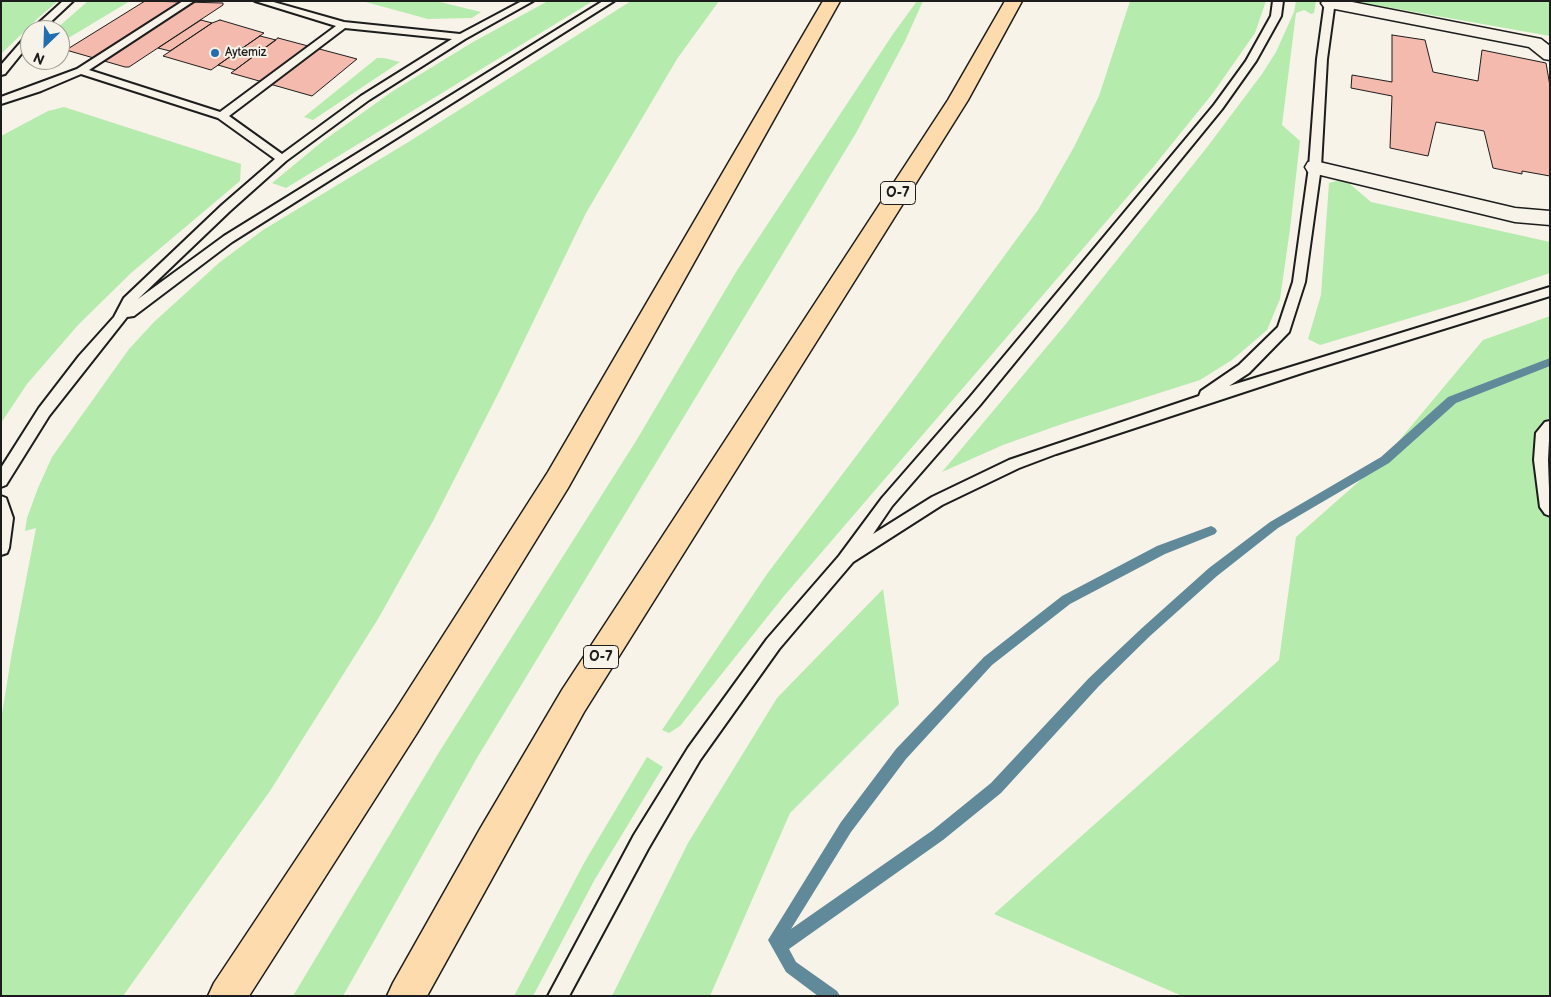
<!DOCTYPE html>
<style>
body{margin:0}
#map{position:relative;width:1551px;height:997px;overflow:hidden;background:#f7f3e8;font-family:"Balsamiq Sans",sans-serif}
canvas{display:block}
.frame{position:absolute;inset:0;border:2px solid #1c1c1c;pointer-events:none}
.north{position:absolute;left:20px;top:20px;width:50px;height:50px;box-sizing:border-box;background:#f7f3e8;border:1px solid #9f9d96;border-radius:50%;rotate:204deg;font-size:14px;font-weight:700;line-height:20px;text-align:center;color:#1c1c1c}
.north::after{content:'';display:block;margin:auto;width:18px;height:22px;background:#1f6fb2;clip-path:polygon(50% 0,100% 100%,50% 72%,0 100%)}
</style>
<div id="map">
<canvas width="1551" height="997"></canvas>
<div class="frame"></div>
<div class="north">N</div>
</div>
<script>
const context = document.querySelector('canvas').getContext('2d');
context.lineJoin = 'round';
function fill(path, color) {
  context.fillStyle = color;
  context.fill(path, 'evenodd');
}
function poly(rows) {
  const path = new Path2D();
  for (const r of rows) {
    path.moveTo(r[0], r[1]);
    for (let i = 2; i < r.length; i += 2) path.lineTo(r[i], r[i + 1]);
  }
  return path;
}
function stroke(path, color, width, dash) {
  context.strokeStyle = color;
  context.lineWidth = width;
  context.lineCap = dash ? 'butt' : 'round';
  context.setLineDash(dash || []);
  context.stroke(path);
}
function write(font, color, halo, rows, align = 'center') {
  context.font = font + ' "Balsamiq Sans",sans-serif';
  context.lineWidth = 4;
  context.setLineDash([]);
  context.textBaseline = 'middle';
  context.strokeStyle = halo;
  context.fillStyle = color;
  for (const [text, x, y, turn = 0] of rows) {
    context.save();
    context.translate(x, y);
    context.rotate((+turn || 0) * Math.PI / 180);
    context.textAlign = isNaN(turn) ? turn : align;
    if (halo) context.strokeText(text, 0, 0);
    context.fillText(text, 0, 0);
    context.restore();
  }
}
const green = poly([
 [1,1,58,1,37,19,1,54],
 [88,1,130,1,60,43,60,30,55,30],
 [362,1,436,1,481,12,472,18,428,19],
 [548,1,593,1,286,188,272,183,323,141,393,91,473,42],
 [631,1,719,1,677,59,586,213,501,388,433,521,378,619,270,791,123,996,1,996,1,720,12,652,36,528,25,531,27,518,38,488,52,457,129,349,154,322,220,262,263,230,410,141],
 [917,1,923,1,905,41,856,133,477,758,343,996,293,996,441,749,636,441,736,272,893,34],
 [1130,1,1266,1,1255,33,1213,93,1154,166,784,596,680,726,669,733,662,730,767,574,903,394,1038,210,1074,147,1099,96],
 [1296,1,1316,1,1314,13,1311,14,1304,10,1296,13,1282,125,1300,141,1290,229,1280,299,1267,330,1232,360,1200,380,1065,423,1003,445,942,472,1065,325,1208,146,1262,74,1276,52,1294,12],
 [1361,1,1550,2,1550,36,1364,3],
 [377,58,384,58,400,62,313,120,304,117],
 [64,107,241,164,240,181,131,273,78,325,27,384,1,423,1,136,48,111],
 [1344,179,1371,202,1550,242,1550,273,1467,301,1320,345,1308,339,1321,295,1329,183],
 [1550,316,1550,996,1182,996,994,914,1279,660,1296,537,1382,461,1483,340],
 [883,589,899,704,790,813,710,996,612,996,688,843,777,698],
 [647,757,663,767,595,879,533,996,514,996,584,863]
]);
const stream = poly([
 [1550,358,1550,366,1456,403,1389,463,1278,528,1217,576,1150,636,1099,686,1001,793,943,840,789,949,796,962,837,991,840,996,818,996,786,972,768,940,841,822,896,749,984,657,1062,596,1157,546,1211,526,1215,528,1217,531,1215,534,1165,554,1070,604,992,665,906,759,851,832,791,929,933,830,991,783,1089,678,1142,628,1209,568,1270,522,1381,457,1448,397,1550,358]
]);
const building = poly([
 [145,1,223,3,223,5,129,67,125,67,66,50,145,1],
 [201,20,212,23,170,51,158,48,201,20],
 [220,20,264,33,211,70,163,56,212,23,220,20],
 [1392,35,1425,40,1433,72,1478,81,1482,50,1546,63,1550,86,1550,176,1522,171,1522,174,1493,168,1484,131,1436,122,1428,156,1390,148,1392,96,1351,88,1352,75,1392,82,1392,35],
 [260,36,276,40,235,70,218,65,260,36],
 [278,38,357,59,312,96,231,73,278,38]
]);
const lane = poly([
 [63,1,73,1,42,30,31,30,63,1],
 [183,1,194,1,89,70,220,112,336,26,255,1,270,1,344,22,460,34,522,1,533,1,465,39,369,100,286,161,230,211,138,299,224,236,603,1,614,1,232,242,134,316,127,317,49,416,6,485,1,487,1,468,39,408,79,356,114,317,124,298,222,205,275,159,218,118,81,74,41,91,1,104,1,97,77,69,183,1],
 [345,28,452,39,361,96,282,154,229,116,345,28],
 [1273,1,1283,1,1281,16,1256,61,1222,109,980,405,892,506,873,534,932,497,1009,460,1199,396,1201,391,1239,365,1278,327,1293,282,1309,167,1317,59,1325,1,1335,1,1327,59,1321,167,1305,282,1289,332,1249,373,1229,386,1550,287,1550,296,1305,372,1056,454,1019,468,942,505,853,562,779,649,700,760,648,849,569,996,548,996,634,835,688,748,767,639,839,556,882,498,970,397,1214,105,1246,61,1271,16,1273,1],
 [30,34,30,43,5,74,1,75,1,65,27,35,30,34],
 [1550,421,1548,460,1550,516,1545,514,1540,507,1534,460,1536,433,1545,422,1550,421],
 [1,496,6,498,13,518,9,548,7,553,1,555,1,496]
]);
const street = poly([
 [1323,1,1347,1,1541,39,1550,46,1550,60,1544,59,1529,47,1330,8,1324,7,1321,3,1323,1],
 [1315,161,1515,208,1550,211,1550,225,1515,222,1308,172,1305,167,1308,162,1315,161]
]);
const highway = poly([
 [823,1,840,1,568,488,417,733,249,996,208,996,214,983,395,711,548,472,823,1],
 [1005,1,1022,1,968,100,584,712,427,996,387,996,393,983,480,829,562,690,948,100,1005,1]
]);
const markers = [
 [215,53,5,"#1f6fb2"]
];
const farPoinames = [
 ["Aytemiz",225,53]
];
const shields = [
 [898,193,35],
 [601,657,35]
];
const shieldNames = [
 ["O-7",898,193],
 ["O-7",601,657]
];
fill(green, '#b5ebad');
fill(stream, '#60899a');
fill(building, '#f4baad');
stroke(building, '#1c1c1c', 1);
stroke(lane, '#1c1c1c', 4);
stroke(street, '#1c1c1c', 3);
stroke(highway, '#1c1c1c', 3);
fill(lane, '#f7f3e8');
fill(street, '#f7f3e8');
fill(highway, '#fedbac');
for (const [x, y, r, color] of markers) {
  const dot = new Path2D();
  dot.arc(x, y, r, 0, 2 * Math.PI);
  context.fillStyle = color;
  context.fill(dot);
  stroke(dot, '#f7f3e8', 2);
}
write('12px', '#1c1c1c', '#f7f3e8', farPoinames, 'left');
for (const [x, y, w] of shields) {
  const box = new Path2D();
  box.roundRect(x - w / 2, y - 11.5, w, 23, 4);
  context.fillStyle = '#f7f3e8';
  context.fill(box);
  stroke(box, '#1c1c1c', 1);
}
write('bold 14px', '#1c1c1c', null, shieldNames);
</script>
